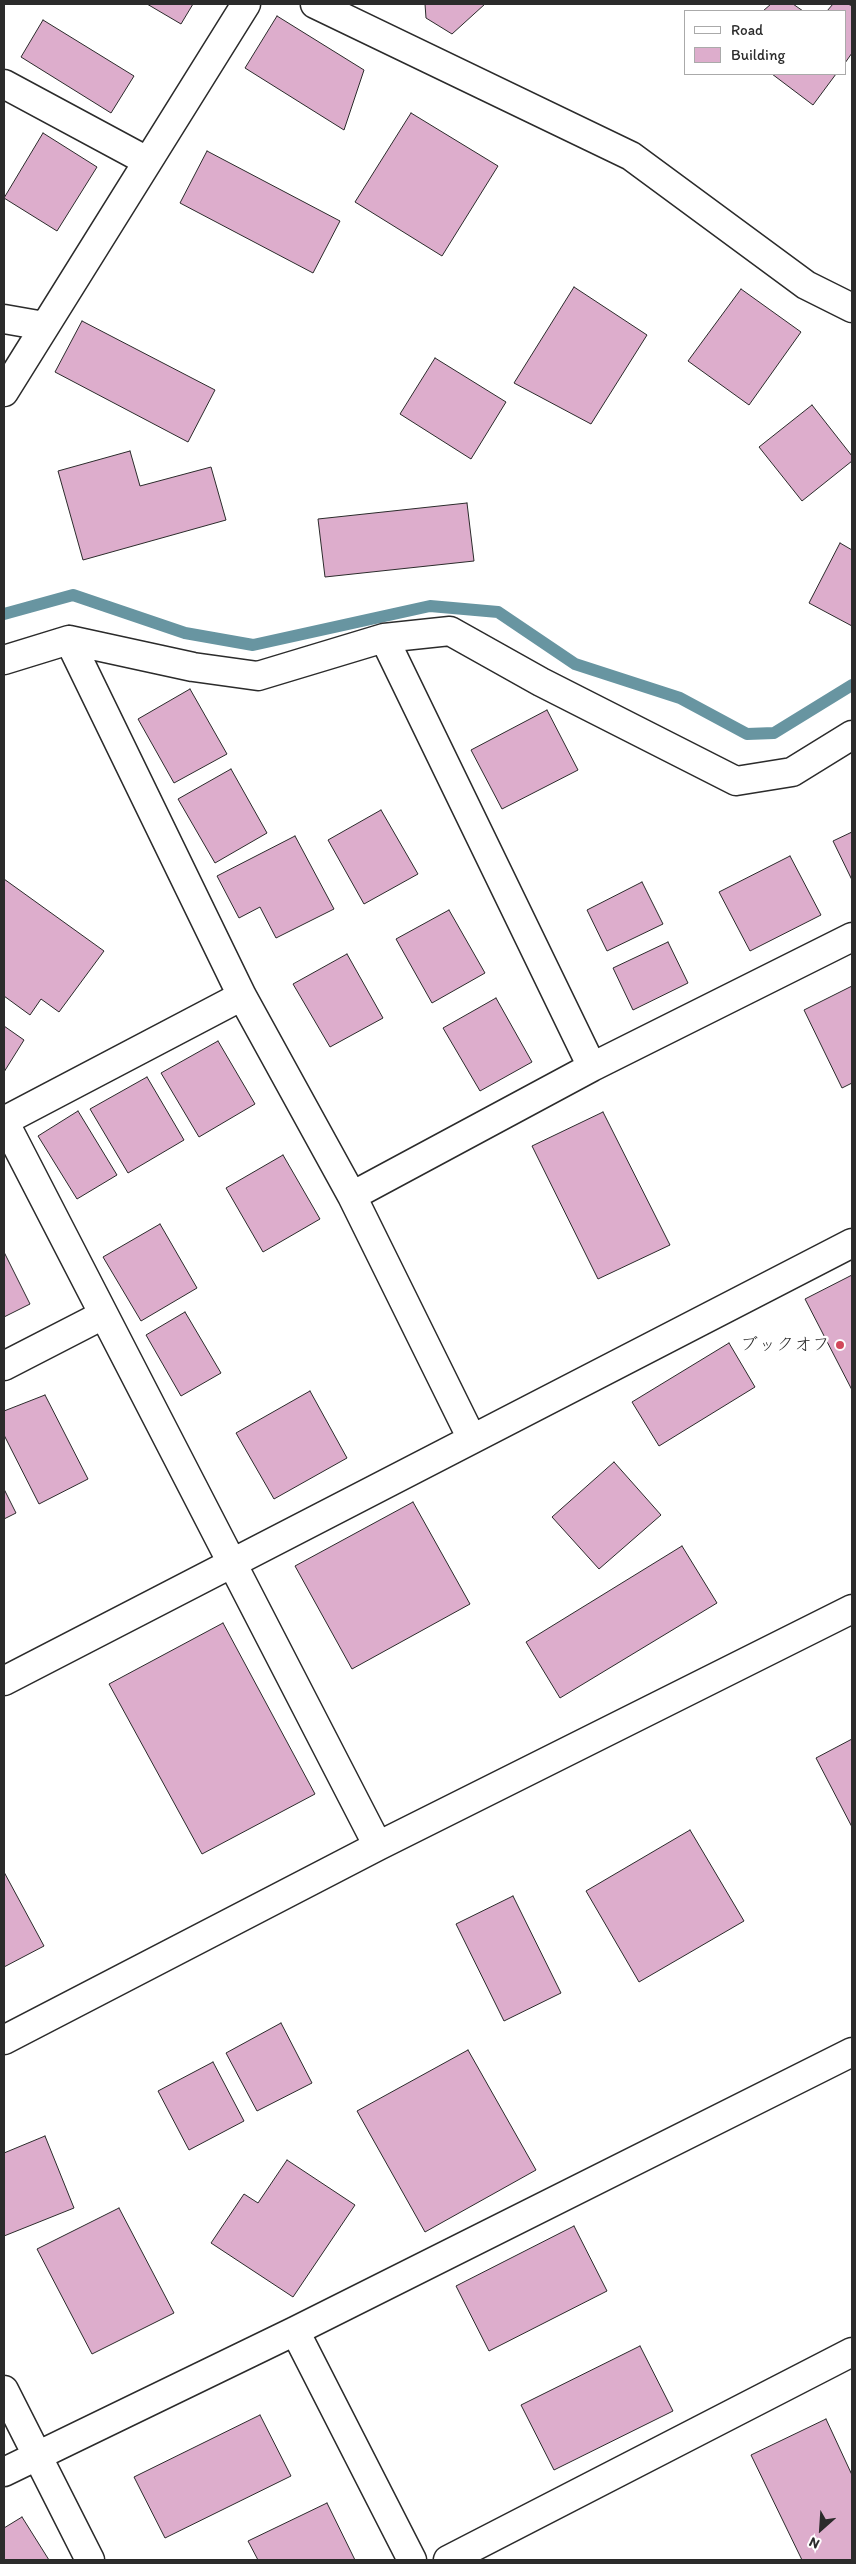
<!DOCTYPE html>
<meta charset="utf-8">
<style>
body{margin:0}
#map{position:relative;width:856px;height:2564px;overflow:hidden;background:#fff;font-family:Itim,sans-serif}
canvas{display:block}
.frame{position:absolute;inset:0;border:5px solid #2b2b2b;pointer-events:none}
.legend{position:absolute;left:684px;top:10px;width:162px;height:65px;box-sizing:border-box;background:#fff;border:1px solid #aaa;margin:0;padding:6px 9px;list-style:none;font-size:15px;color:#2b2b2b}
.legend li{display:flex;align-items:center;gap:10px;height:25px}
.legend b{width:25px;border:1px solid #aaa}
.north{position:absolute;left:796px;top:2504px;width:50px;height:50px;-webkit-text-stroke:4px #fff;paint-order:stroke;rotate:206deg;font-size:14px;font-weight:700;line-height:20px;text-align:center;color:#2b2b2b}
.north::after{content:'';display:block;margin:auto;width:18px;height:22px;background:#2b2b2b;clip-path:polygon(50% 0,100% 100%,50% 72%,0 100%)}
</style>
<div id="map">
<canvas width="856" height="2564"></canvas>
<div class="frame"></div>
<ul class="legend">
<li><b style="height:6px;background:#fff"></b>Road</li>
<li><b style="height:14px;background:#ddadcc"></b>Building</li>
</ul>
<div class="north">N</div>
</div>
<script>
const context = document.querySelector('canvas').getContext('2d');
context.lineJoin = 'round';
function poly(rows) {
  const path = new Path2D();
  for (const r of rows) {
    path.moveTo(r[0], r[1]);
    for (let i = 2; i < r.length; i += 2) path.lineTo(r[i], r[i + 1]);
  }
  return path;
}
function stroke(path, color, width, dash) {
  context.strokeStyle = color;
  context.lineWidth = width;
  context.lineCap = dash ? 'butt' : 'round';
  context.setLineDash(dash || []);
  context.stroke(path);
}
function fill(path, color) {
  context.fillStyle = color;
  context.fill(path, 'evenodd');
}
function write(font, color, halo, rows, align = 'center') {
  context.font = font + ' Itim,"Klee One",sans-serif';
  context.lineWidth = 5;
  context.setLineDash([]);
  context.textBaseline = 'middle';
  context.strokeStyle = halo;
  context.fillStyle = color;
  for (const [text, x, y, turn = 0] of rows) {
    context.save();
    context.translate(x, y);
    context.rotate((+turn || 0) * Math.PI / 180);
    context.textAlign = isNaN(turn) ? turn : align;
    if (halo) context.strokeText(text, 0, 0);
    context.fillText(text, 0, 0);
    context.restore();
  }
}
const stream = poly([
 [4,614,73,595,185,633,253,645,430,606,498,612,575,664,680,698,747,734,774,733,852,685]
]);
const building = poly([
 [147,4,193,4,181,24,147,4],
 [425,4,485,4,452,34,426,18,425,4],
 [771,4,793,4,803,11,763,11,771,4],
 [833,4,848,4,852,6,852,53,845,63,845,11,827,11,833,4],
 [277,16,364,70,344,130,245,68,277,16],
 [43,20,134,76,111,113,21,57,43,20],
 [772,74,836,74,813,105,772,74],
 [411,113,498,166,442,256,355,202,411,113],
 [43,133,97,167,57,231,4,198,43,133],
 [207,151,340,221,313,273,180,203,207,151],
 [574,287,647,335,591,424,514,383,574,287],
 [741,289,801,332,749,405,688,361,741,289],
 [82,321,215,390,188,442,55,372,82,321],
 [435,358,506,402,471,459,400,414,435,358],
 [812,405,852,456,852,461,802,501,759,447,812,405],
 [130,451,140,486,211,467,226,520,83,560,58,471,130,451],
 [467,503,474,561,325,577,318,519,467,503],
 [840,543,852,550,852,626,809,603,840,543],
 [190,689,227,754,174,783,138,719,190,689],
 [547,710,578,770,502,809,471,750,547,710],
 [231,769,267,833,215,863,178,799,231,769],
 [381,810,418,874,364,904,328,840,381,810],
 [852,832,852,880,833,841,852,832],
 [295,836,334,909,276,938,260,907,239,918,217,876,295,836],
 [790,856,821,915,750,951,719,892,790,856],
 [4,879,104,951,59,1012,41,999,30,1015,4,996,4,879],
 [642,882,663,924,607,951,587,910,642,882],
 [449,910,485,973,432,1003,396,939,449,910],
 [668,942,688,983,633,1010,613,968,668,942],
 [347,954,383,1018,330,1047,293,984,347,954],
 [852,986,852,1083,842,1088,804,1010,852,986],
 [496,998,532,1062,480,1091,443,1028,496,998],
 [4,1026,24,1040,4,1072,4,1026],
 [218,1041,255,1104,199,1137,161,1073,218,1041],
 [147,1077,184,1140,128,1173,90,1109,147,1077],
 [78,1111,117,1175,77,1199,38,1136,78,1111],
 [603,1112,670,1245,598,1279,532,1146,603,1112],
 [283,1155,320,1219,263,1252,226,1188,283,1155],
 [160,1224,197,1288,141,1321,103,1257,160,1224],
 [4,1252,30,1304,4,1317,4,1252],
 [852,1275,852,1390,805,1299,852,1275],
 [185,1312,221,1373,181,1396,146,1335,185,1312],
 [729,1343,755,1387,659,1446,632,1402,729,1343],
 [310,1391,347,1458,274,1499,236,1433,310,1391],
 [45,1395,88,1479,39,1504,4,1435,4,1411,45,1395],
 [614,1462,661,1515,599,1569,552,1517,614,1462],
 [4,1489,16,1513,4,1519,4,1489],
 [413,1502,470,1604,352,1669,295,1566,413,1502],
 [682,1546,717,1603,560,1698,526,1642,682,1546],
 [223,1623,315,1794,202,1854,109,1684,223,1623],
 [852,1739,852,1827,816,1758,852,1739],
 [690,1830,744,1921,639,1982,586,1891,690,1830],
 [4,1872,44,1946,4,1967,4,1872],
 [513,1896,561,1993,504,2021,456,1924,513,1896],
 [281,2023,312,2083,257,2111,226,2053,281,2023],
 [468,2050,536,2170,425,2232,357,2111,468,2050],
 [213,2062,244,2121,189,2150,158,2091,213,2062],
 [45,2136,74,2208,4,2236,4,2153,45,2136],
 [287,2160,355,2205,293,2297,211,2243,244,2194,258,2203,287,2160],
 [119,2208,174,2313,92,2354,37,2249,119,2208],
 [574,2226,607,2291,489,2351,456,2286,574,2226],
 [640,2346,673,2411,554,2470,521,2405,640,2346],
 [260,2415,291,2476,165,2538,134,2477,260,2415],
 [826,2419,852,2475,852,2560,802,2560,751,2455,826,2419],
 [327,2503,355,2560,258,2560,248,2541,327,2503],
 [22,2517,49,2560,4,2560,4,2528,22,2517]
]);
const minor = poly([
 [315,4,631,156,806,285,852,308],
 [4,84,147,161],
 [4,319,44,326],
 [4,392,246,4],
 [384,638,592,1067],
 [69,640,242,996,352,1196,471,1437],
 [4,660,69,640,193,667,258,676,384,638,450,631,541,682,736,781,792,772,852,735],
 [242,996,4,1121,378,1846],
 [352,1196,592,1067,852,937],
 [4,1366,103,1315],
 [4,1681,852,1243],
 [4,2040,378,1846,852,1609],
 [295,2331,412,2560],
 [4,2390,90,2560],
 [4,2472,295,2331,852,2052],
 [448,2560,852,2352]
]);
const markers = [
 [840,1345,5,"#d1495b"]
];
const poiNames = [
 ["ブックオフ",830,1345]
];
stroke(stream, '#6895a1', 12);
fill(building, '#ddadcc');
stroke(building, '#2b2b2b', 1);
stroke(minor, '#2b2b2b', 31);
stroke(minor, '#fff', 28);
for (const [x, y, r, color] of markers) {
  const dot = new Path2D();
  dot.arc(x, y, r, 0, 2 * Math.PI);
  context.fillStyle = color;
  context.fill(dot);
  stroke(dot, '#fff', 2);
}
write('18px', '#2b2b2b', '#fff', poiNames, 'right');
</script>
